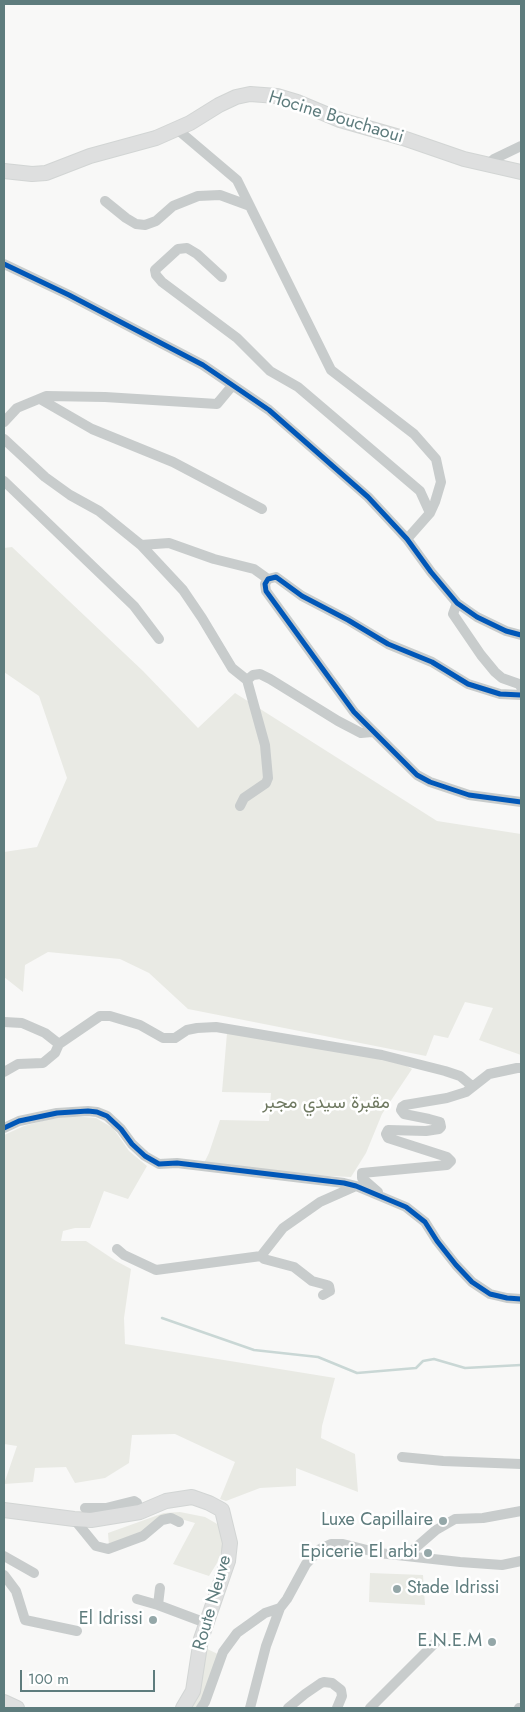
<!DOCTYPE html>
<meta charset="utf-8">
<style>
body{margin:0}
#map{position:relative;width:525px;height:1712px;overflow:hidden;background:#f8f8f7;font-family:Jost,sans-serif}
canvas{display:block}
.frame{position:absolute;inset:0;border:5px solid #5e7c7d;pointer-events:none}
.scale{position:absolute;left:20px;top:1670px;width:135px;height:22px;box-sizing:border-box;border:2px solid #5e7c7d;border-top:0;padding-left:6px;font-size:15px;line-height:18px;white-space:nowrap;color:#5e7c7d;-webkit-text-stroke:4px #fff;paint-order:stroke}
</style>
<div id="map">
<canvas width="525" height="1712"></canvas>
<div class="frame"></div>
<div class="scale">100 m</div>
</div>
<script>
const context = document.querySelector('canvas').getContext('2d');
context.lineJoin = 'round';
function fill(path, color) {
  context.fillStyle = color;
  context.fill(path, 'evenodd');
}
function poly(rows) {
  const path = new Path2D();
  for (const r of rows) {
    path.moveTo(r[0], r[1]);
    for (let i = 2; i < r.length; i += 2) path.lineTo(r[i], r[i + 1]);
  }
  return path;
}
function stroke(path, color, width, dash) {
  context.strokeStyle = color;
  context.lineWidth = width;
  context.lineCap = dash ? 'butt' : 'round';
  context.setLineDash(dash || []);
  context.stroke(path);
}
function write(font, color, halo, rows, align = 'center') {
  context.font = font + ' Jost,Vazirmatn,sans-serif';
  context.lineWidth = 5;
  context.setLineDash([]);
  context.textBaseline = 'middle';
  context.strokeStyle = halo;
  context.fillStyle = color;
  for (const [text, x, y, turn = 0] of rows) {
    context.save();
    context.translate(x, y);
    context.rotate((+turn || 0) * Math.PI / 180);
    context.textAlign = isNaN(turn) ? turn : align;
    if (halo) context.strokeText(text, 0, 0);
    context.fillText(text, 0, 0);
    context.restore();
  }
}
const green = poly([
 [12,547,143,671,198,728,235,693,437,821,521,834,521,1055,479,1040,493,1008,465,1002,448,1038,434,1035,426,1056,188,1009,149,973,120,959,48,952,25,965,23,992,4,977,4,852,37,847,67,778,39,696,4,672,4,548],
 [227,1033,398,1061,412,1069,382,1114,366,1153,351,1177,267,1173,203,1165,209,1153,220,1120,269,1121,271,1093,222,1092],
 [72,1116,96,1118,113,1128,129,1151,147,1166,128,1199,104,1191,90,1228,75,1228,63,1231,61,1241,86,1241,116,1261,131,1269,124,1318,125,1344,335,1378,322,1426,321,1438,355,1454,358,1492,296,1468,296,1486,260,1488,226,1501,220,1499,235,1462,175,1434,132,1435,129,1463,105,1478,75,1483,66,1467,35,1468,33,1482,4,1484,17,1446,4,1444,4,1135,24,1126,50,1119],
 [180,1512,205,1517,219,1525,224,1545,217,1563,209,1576,173,1564,195,1523,170,1516,140,1534,109,1546,108,1533,164,1513],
 [370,1573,423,1575,425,1605,369,1602],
 [203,1647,222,1656,201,1708,188,1708]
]);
const stream = poly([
 [162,1318,254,1350,318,1357,357,1373,416,1368,423,1361,434,1359,465,1368,521,1365]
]);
const street = poly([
 [178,130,237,180,331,370,414,434,436,459,441,482,435,502,430,513,407,539],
 [487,165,494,159,521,146],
 [105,201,126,218,136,224,145,225,156,221,173,206,198,196,220,195,250,206],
 [4,264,69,295,203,365,269,410,368,497,407,539,431,572,457,603,477,617,506,631,521,635],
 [222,277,197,254,187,248,178,249,155,270,156,275,162,282,237,338,270,371,298,387,420,491,430,513],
 [40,399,92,429,173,462,262,509],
 [4,422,17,408,46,396,105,397,217,404,232,386],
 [4,439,45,477,70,495,99,511,141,545,183,590,202,618,232,668,247,680],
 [4,481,134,606,159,639],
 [141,545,169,543,214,559,254,569,268,579],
 [457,603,453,614,481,655,495,672,502,678,519,684,521,687],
 [521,695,500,694,468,684,432,662,388,644,348,620,302,596,276,577,268,579,265,584,266,591,354,712,417,775,430,782,469,795,521,802],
 [240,806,244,798,266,783,268,778,265,745,247,680,253,675,260,674,270,679,338,721,361,733,372,732],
 [4,1022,22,1023,45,1033,59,1044],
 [4,1072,18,1064,43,1063,55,1053,59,1044,100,1016,110,1016,140,1025,163,1038,175,1038,187,1030,197,1028,216,1027,382,1055,445,1071,460,1076,472,1086],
 [4,1128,19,1121,57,1113,88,1111,97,1112,107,1116,121,1129,132,1144,145,1156,159,1164,177,1163,344,1183,356,1186,406,1207,425,1222,437,1241,456,1265,472,1282,490,1294,507,1298,521,1299],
 [378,1192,362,1178,362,1173,447,1165,451,1161,447,1157,388,1138,386,1134,388,1130,426,1131,439,1129,441,1127,440,1122,429,1119,404,1114,401,1110,402,1107,405,1105,447,1098,466,1092,489,1074,517,1068,521,1068],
 [117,1249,124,1255,156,1270,261,1256],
 [323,1295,330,1291,329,1286,327,1285,312,1281,294,1267,264,1259,261,1256,283,1228,320,1202,356,1186],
 [402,1457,443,1461,521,1464],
 [85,1508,106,1508,134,1501,137,1503,140,1512],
 [74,1519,96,1546,108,1549,143,1536,162,1520,171,1518,179,1522],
 [4,1556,34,1573],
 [406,1556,436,1530,455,1519,483,1518,521,1511],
 [4,1575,16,1591,25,1620,77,1631],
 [137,1599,158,1605,206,1623],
 [158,1605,160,1588],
 [201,1708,205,1702,223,1652,237,1633,265,1613,280,1608],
 [250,1708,266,1646,280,1608,287,1599,306,1564,320,1549,331,1544,343,1544,379,1553,460,1562,502,1565,521,1561],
 [288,1708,305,1694,321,1683,324,1682,332,1683,341,1690,342,1696,337,1708],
 [370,1708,436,1642],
 [519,1708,521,1708]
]);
const secondary = poly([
 [4,171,32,174,46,173,90,156,156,138,190,123,219,105,236,97,250,94,277,96,297,102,340,120,403,138,464,159,521,172],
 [4,1510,74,1519,91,1520,140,1512,166,1501,192,1497,209,1503,222,1510,230,1543,228,1561,201,1639,193,1691,183,1708],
 [4,1702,17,1708]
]);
const cycleway = poly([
 [4,264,69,295,203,365,269,410,368,497,407,539,431,572,457,603,477,617,506,631,521,635],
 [521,695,500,694,468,684,432,662,388,644,348,620,302,596,276,577,268,579,265,584,266,591,354,712,417,775,430,782,469,795,521,802],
 [4,1128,19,1121,57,1113,88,1111,97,1112,107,1116,121,1129,132,1144,145,1156,159,1164,177,1163,344,1183,356,1186,406,1207,425,1222,437,1241,456,1265,472,1282,490,1294,507,1298,521,1299]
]);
const markers = [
 [443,1521,5,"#94a7a8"],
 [428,1553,5,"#94a7a8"],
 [397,1589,5,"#94a7a8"],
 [153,1620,5,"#94a7a8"],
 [492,1642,5,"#94a7a8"]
];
const streetNames = [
 ["Hocine Bouchaoui",336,118,17],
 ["Route Neuve",213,1603,-74]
];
const parkNames = [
 ["مقبرة سيدي مجبر",326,1104]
];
const poiNames = [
 ["Luxe Capillaire",433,1521],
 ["Epicerie El arbi",418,1553],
 ["Stade Idrissi",407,1589,"left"],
 ["El Idrissi",143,1620],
 ["E.N.E.M",482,1642]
];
fill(green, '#e9eae4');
stroke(stream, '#c9d7d5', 2.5);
stroke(secondary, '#d2d5d4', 16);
stroke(street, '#c8cccc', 10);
stroke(secondary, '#dedfdf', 14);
stroke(cycleway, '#0057b8', 5);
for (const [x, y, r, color] of markers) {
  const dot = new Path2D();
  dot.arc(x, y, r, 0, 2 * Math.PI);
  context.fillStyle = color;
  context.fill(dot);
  stroke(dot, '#fff', 2);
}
write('18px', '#5e7c7d', '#fff', streetNames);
write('18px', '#707a62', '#fff', parkNames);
write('18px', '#5e7c7d', '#fff', poiNames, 'right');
</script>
